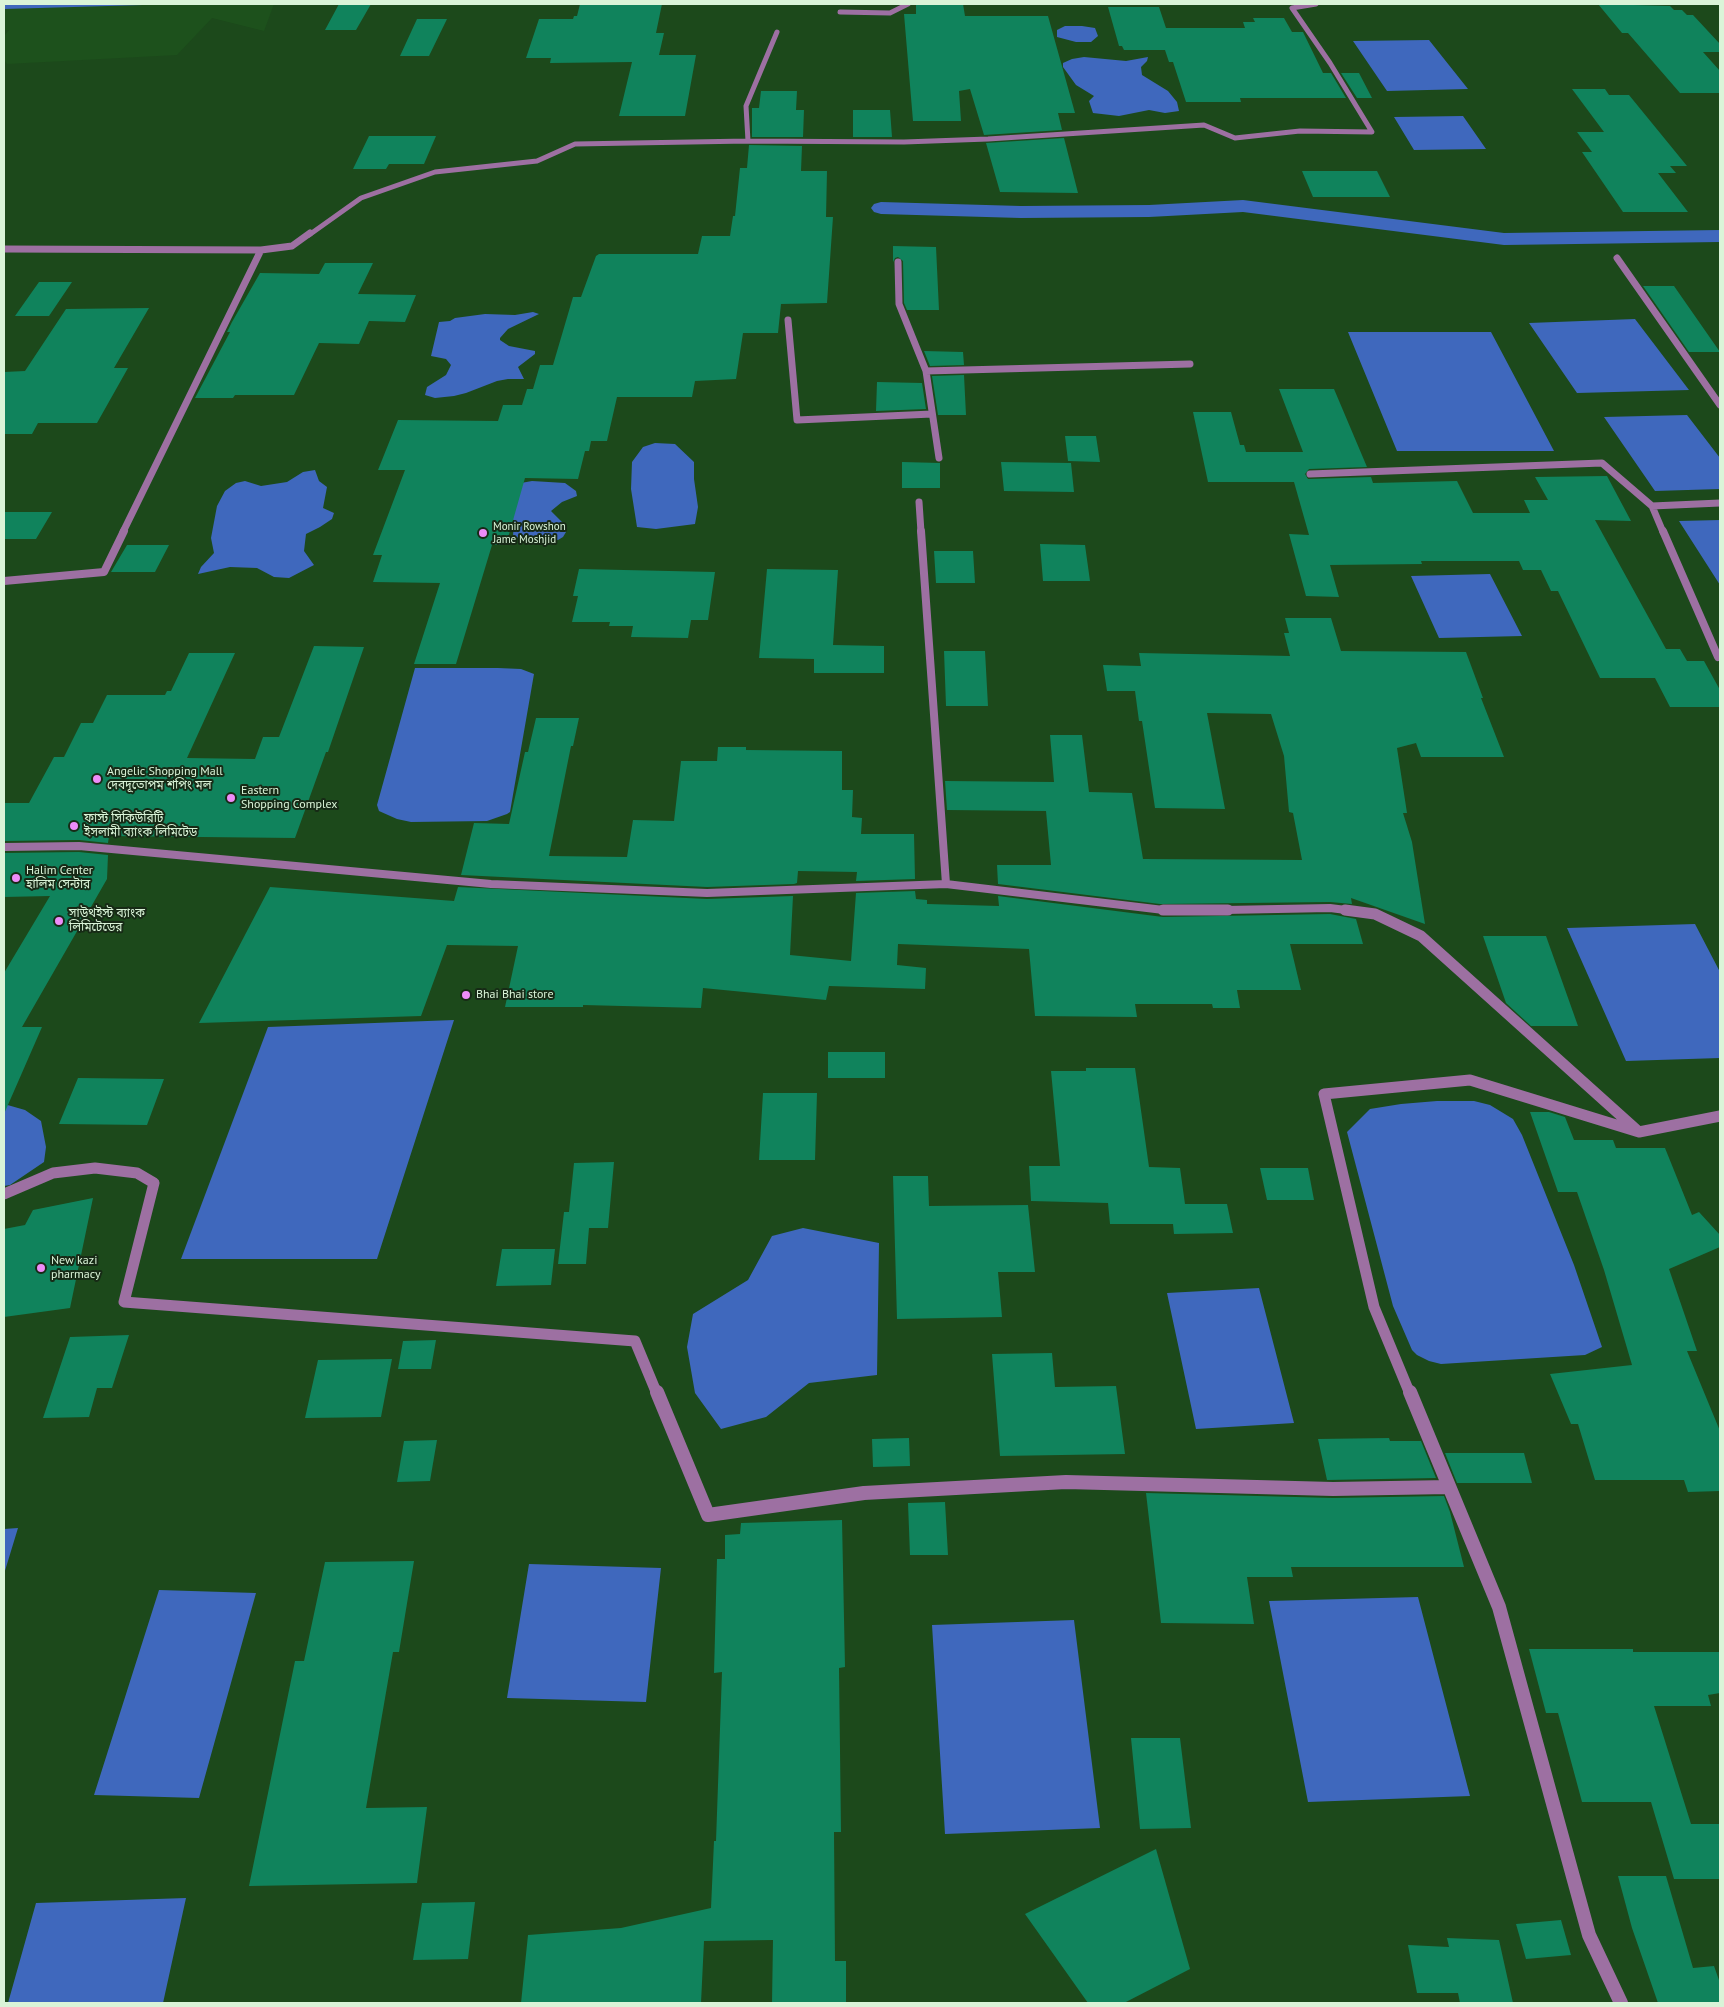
<!DOCTYPE html>
<meta charset="utf-8">
<style>
body{margin:0}
#map{position:relative;width:1724px;height:2007px;overflow:hidden;background:#1c491b;font-family:"PT Sans",sans-serif}
canvas{display:block}
.frame{position:absolute;inset:0;border:5px solid #daf4d8;pointer-events:none}
</style>
<div id="map">
<canvas width="1724" height="2007"></canvas>
<div class="frame"></div>
</div>
<script>
const context = document.querySelector('canvas').getContext('2d');
context.lineJoin = 'round';
function fill(path, color) {
  context.fillStyle = color;
  context.fill(path, 'evenodd');
}
function poly(rows) {
  const path = new Path2D();
  for (const r of rows) {
    path.moveTo(r[0], r[1]);
    for (let i = 2; i < r.length; i += 2) path.lineTo(r[i], r[i + 1]);
  }
  return path;
}
function stroke(path, color, width, dash) {
  context.strokeStyle = color;
  context.lineWidth = width;
  context.lineCap = dash ? 'butt' : 'round';
  context.setLineDash(dash || []);
  context.stroke(path);
}
function write(font, color, halo, rows, align = 'center') {
  context.font = font + ' "PT Sans","Noto Sans Bengali",sans-serif';
  context.lineWidth = 4;
  context.setLineDash([]);
  context.textBaseline = 'middle';
  context.strokeStyle = halo;
  context.fillStyle = color;
  for (const [text, x, y, turn = 0] of rows) {
    context.save();
    context.translate(x, y);
    context.rotate((+turn || 0) * Math.PI / 180);
    context.textAlign = isNaN(turn) ? turn : align;
    if (halo) context.strokeText(text, 0, 0);
    context.fillText(text, 0, 0);
    context.restore();
  }
}
const built = poly([
 [4,4,274,4,264,31,212,18,177,55,7,64,4,60,4,36,9,30,4,30]
]);
const water = poly([
 [4,4,144,4,143,5,4,9],
 [1065,26,1082,26,1095,28,1098,36,1091,42,1076,42,1057,37,1057,30],
 [1429,40,1468,89,1387,91,1353,41],
 [1084,57,1126,61,1148,57,1147,61,1141,67,1142,75,1168,91,1177,102,1179,111,1165,113,1149,110,1119,116,1093,113,1089,101,1094,96,1076,85,1063,67,1063,63,1072,59],
 [1463,116,1486,149,1414,150,1394,117],
 [533,312,539,314,508,329,500,338,500,340,509,346,535,351,535,354,518,367,524,379,508,379,497,381,466,393,454,396,435,398,425,395,427,387,446,375,451,365,446,359,431,356,439,322,450,321,455,318,485,314,515,315],
 [1635,319,1689,390,1577,393,1529,323],
 [1348,332,1491,332,1554,451,1397,451],
 [1687,415,1720,458,1720,489,1655,491,1604,417],
 [655,443,675,444,694,462,694,479,698,507,695,524,656,529,637,527,631,489,632,462,643,447],
 [315,470,319,481,327,487,323,508,334,513,332,519,320,527,306,534,304,551,314,565,289,578,274,577,257,568,230,567,198,574,201,567,214,553,211,538,217,506,225,491,236,483,245,481,261,486,287,482,303,472],
 [532,481,565,483,576,491,577,496,562,502,551,511,565,525,566,532,563,537,558,540,546,542,526,536,515,538,513,536,514,520,503,518,510,485],
 [1720,520,1720,585,1679,521],
 [1490,574,1522,636,1439,638,1411,576],
 [415,668,498,668,521,669,534,674,510,812,507,814,487,821,411,822,397,819,379,811,377,805],
 [1695,924,1720,972,1720,1058,1626,1061,1567,928],
 [454,1020,377,1259,181,1259,268,1027],
 [1437,1101,1474,1101,1490,1105,1513,1119,1522,1135,1574,1265,1602,1347,1585,1355,1441,1364,1429,1361,1417,1355,1412,1350,1393,1306,1347,1132,1370,1109,1401,1104],
 [4,1104,25,1110,41,1121,46,1147,44,1162,10,1185,4,1186],
 [803,1228,879,1243,877,1375,809,1383,766,1417,721,1429,695,1393,687,1347,693,1314,748,1280,772,1236],
 [1259,1288,1294,1423,1196,1429,1167,1293],
 [18,1528,4,1574,4,1529],
 [529,1564,661,1568,646,1702,507,1698],
 [159,1590,256,1593,199,1798,94,1795],
 [1418,1597,1470,1796,1308,1802,1269,1601],
 [1074,1620,1100,1828,945,1834,932,1625],
 [186,1898,163,2003,8,2003,36,1903]
]);
const canal = poly([
 [1243,200,1504,233,1720,230,1720,242,1504,245,1243,212,1149,217,1021,218,881,214,874,212,871,208,874,204,881,202,1021,206,1149,205,1243,200]
]);
const building = poly([
 [339,4,371,4,356,30,325,30],
 [580,4,662,4,656,33,664,33,659,55,696,55,685,116,619,116,632,62,550,63,551,58,526,58,539,19,573,19,574,16,577,16],
 [916,4,963,4,965,16,1048,16,1075,113,1058,113,1062,130,984,135,970,89,959,91,961,121,913,121,904,14,916,14],
 [1598,4,1670,6,1674,10,1682,10,1687,15,1693,15,1720,44,1720,52,1703,52,1720,71,1720,93,1680,93,1628,33,1622,33],
 [1108,7,1159,7,1166,28,1245,28,1243,22,1255,22,1253,18,1284,18,1292,32,1303,32,1323,73,1331,73,1346,98,1240,98,1241,102,1186,102,1173,62,1169,62,1165,50,1124,50,1122,46,1119,46],
 [417,19,447,19,429,56,400,56],
 [1341,73,1359,73,1372,98,1357,98],
 [1572,89,1605,89,1609,95,1629,95,1687,166,1670,166,1676,173,1658,173,1688,212,1623,212,1582,152,1592,152,1577,132,1604,132],
 [761,91,797,91,796,110,804,110,803,137,752,137,752,108,759,108],
 [853,110,890,110,892,137,853,137],
 [369,136,436,136,424,164,389,164,386,169,353,169],
 [1064,138,1078,193,1000,192,986,143],
 [749,145,802,146,801,171,827,171,826,217,833,217,827,303,781,304,778,333,743,333,736,379,695,381,692,397,617,397,607,441,591,441,589,451,585,451,578,479,525,478,506,545,492,545,456,664,414,664,440,583,373,582,382,555,373,555,405,470,378,470,398,420,498,421,503,405,522,405,527,389,533,389,540,365,553,365,573,297,581,297,596,256,599,254,698,254,702,236,730,236,733,216,735,216,740,168,747,168],
 [1302,171,1377,171,1390,197,1313,197],
 [893,246,936,247,939,310,907,310,904,303,903,261,898,257,895,258,893,262,893,304],
 [325,263,373,263,358,294,416,295,405,322,369,321,359,344,319,343,294,395,235,395,233,398,195,398,230,332,227,332,232,322,260,273,319,274],
 [39,282,72,282,49,316,15,316],
 [1643,286,1674,286,1720,352,1689,352],
 [149,308,114,368,128,368,97,423,38,423,32,434,4,434,4,372,25,371,66,309],
 [924,351,963,352,964,365,930,366],
 [964,375,966,415,938,415,932,376],
 [877,382,922,383,926,409,876,411],
 [1279,389,1334,389,1367,467,1309,469,1305,474,1308,479,1371,477,1373,483,1457,481,1473,513,1530,513,1524,500,1548,500,1535,477,1607,476,1631,521,1595,520,1666,649,1680,649,1687,661,1704,661,1720,690,1720,707,1670,707,1655,678,1600,678,1558,591,1551,591,1541,570,1523,570,1519,561,1421,561,1422,564,1330,565,1339,597,1306,596,1289,534,1309,535,1294,482,1208,482,1193,412,1231,412,1240,445,1244,445,1246,452,1303,452],
 [1065,436,1096,436,1100,462,1068,461],
 [902,462,940,463,940,488,902,488],
 [1001,462,1071,463,1074,492,1004,491],
 [4,512,52,512,36,539,4,539],
 [1040,544,1085,545,1090,581,1043,581],
 [127,545,169,545,155,572,111,572],
 [934,551,973,551,975,583,936,583],
 [579,569,715,572,708,620,691,620,688,638,631,637,633,626,609,626,610,622,572,622,578,596,573,596],
 [767,569,838,570,833,645,884,646,884,673,814,673,814,659,759,658],
 [1285,618,1331,618,1341,651,1466,652,1483,698,1481,698,1504,757,1421,757,1416,743,1397,748,1407,813,1403,813,1412,842,1425,924,1351,898,1352,904,1330,902,1160,904,998,884,997,865,1051,865,1046,811,947,810,945,781,1054,782,1050,735,1082,735,1089,792,1132,793,1143,859,1302,860,1293,813,1289,812,1284,756,1271,714,1207,713,1225,809,1155,808,1142,721,1139,721,1135,691,1107,691,1103,665,1141,666,1139,653,1290,656,1284,633,1289,633],
 [314,646,364,647,328,752,326,752,295,838,109,836,108,843,79,840,4,841,4,803,29,803,54,757,64,757,81,723,93,723,107,695,165,695,167,691,171,691,189,653,235,653,187,758,255,759,263,737,279,737],
 [944,651,985,651,988,706,946,706],
 [536,718,579,718,573,746,571,746,549,856,627,857,633,820,674,821,681,761,717,761,718,747,746,747,746,750,842,751,842,790,853,790,852,817,862,818,861,834,914,834,915,879,856,881,857,872,798,871,797,883,794,884,707,887,461,875,474,823,509,824,525,752,528,752],
 [79,852,108,855,107,879,22,1027,42,1027,4,1114,4,973,50,896,4,897,4,853],
 [270,887,454,901,458,887,707,899,793,896,790,955,851,961,856,893,915,891,916,899,927,900,927,904,999,906,998,896,1163,917,1330,914,1356,919,1363,944,1290,944,1301,990,1237,990,1240,1008,1213,1008,1212,1004,1135,1004,1137,1017,1035,1016,1029,949,898,944,897,965,926,968,925,989,829,986,826,1000,703,988,701,1008,583,1005,583,1007,505,1007,518,946,447,945,421,1016,199,1023],
 [1483,936,1546,936,1578,1026,1531,1026,1506,1003],
 [828,1052,885,1052,885,1078,828,1078],
 [1086,1068,1135,1068,1149,1167,1180,1168,1185,1204,1227,1204,1233,1233,1174,1234,1173,1224,1110,1224,1108,1203,1031,1201,1029,1166,1060,1166,1051,1071,1086,1071],
 [78,1078,164,1079,147,1125,59,1124],
 [763,1093,817,1093,815,1160,759,1160],
 [1530,1112,1549,1112,1565,1117,1574,1140,1613,1140,1616,1148,1665,1148,1692,1215,1699,1212,1720,1235,1720,1247,1669,1269,1697,1351,1687,1351,1720,1431,1720,1491,1688,1492,1684,1480,1595,1480,1578,1424,1571,1424,1550,1374,1632,1365,1604,1270,1577,1192,1558,1192],
 [614,1162,608,1228,589,1228,586,1264,558,1264,564,1212,569,1212,574,1163],
 [1260,1168,1308,1168,1314,1200,1267,1200],
 [893,1176,928,1176,929,1206,1028,1205,1035,1272,998,1272,1002,1317,897,1319],
 [93,1198,70,1308,4,1317,4,1229,25,1225,33,1210],
 [502,1249,555,1249,551,1285,496,1286],
 [129,1335,112,1388,97,1388,89,1417,43,1418,70,1337],
 [436,1340,431,1369,398,1369,403,1341],
 [1052,1353,1055,1387,1116,1386,1125,1454,1000,1456,992,1354],
 [392,1359,381,1417,305,1418,318,1360],
 [909,1438,910,1466,873,1467,872,1439],
 [1389,1438,1390,1441,1421,1441,1436,1478,1327,1480,1318,1439],
 [437,1440,430,1481,397,1482,404,1441],
 [1445,1453,1524,1453,1532,1483,1457,1483],
 [1146,1493,1333,1498,1444,1496,1450,1512,1464,1567,1291,1567,1293,1577,1247,1577,1254,1624,1161,1623],
 [945,1502,948,1555,910,1555,908,1503],
 [842,1520,845,1667,839,1668,841,1832,834,1832,835,1961,846,1961,846,2003,772,2003,773,1940,704,1941,701,2003,521,2003,528,1935,621,1928,711,1908,714,1841,716,1841,722,1672,714,1673,717,1559,725,1559,725,1535,740,1534,741,1523],
 [414,1561,399,1652,393,1652,366,1808,427,1807,417,1883,249,1886,295,1661,304,1661,325,1562],
 [1529,1649,1633,1649,1633,1652,1720,1652,1720,1693,1708,1695,1711,1706,1654,1706,1691,1824,1720,1824,1720,1879,1674,1879,1651,1802,1582,1802,1558,1713,1546,1713],
 [1131,1738,1180,1738,1191,1828,1140,1829],
 [1156,1849,1190,1969,1124,2003,1088,2003,1025,1914],
 [1618,1876,1666,1876,1693,1968,1714,1966,1720,1983,1720,2003,1658,2003,1632,1928],
 [475,1902,468,1959,413,1960,422,1903],
 [1561,1920,1571,1955,1526,1959,1516,1924],
 [1447,1938,1499,1940,1513,2003,1460,2003,1458,1993,1417,1993,1408,1945,1449,1947]
]);
const streetFar4 = poly([
 [840,12,890,13,908,4],
 [748,141,904,142,988,139,1204,125,1235,138,1300,131,1372,132,1330,63,1292,8,1316,4],
 [309,235,361,198,435,172,537,161,575,144,748,141,746,106,777,32]
]);
const streetFar3 = poly([
 [4,249,261,250],
 [1617,258,1720,405],
 [898,262,899,304,926,371,939,458],
 [788,320,797,420,932,414],
 [926,371,1190,364],
 [1310,474,1602,463,1652,506,1663,532],
 [919,502,921,532],
 [1652,506,1720,503],
 [123,532,261,250,292,246,310,233]
]);
const streetFar2 = poly([
 [921,531,946,884],
 [1663,531,1718,657],
 [4,581,104,572,124,531],
 [4,847,79,846,491,884,707,893,946,884,1172,911,1330,908,1354,911]
]);
const streetFar1 = poly([
 [1163,910,1228,910],
 [1345,910,1375,914,1421,936,1639,1132],
 [4,1194,53,1173,95,1168,137,1173,154,1183,124,1302,635,1341,657,1394],
 [1410,1394,1374,1307,1324,1094,1470,1080,1639,1132,1720,1116]
]);
const street = poly([
 [657,1392,708,1515,864,1493,1066,1482,1333,1489,1449,1487],
 [1410,1392,1499,1607,1589,1935,1621,2003]
]);
const markers = [
 [483,533,5,"#ed8cf9"],
 [97,779,5,"#ed8cf9"],
 [231,798,5,"#ed8cf9"],
 [74,826,5,"#ed8cf9"],
 [16,878,5,"#ed8cf9"],
 [59,921,5,"#ed8cf9"],
 [466,995,5,"#ed8cf9"],
 [41,1268,5,"#ed8cf9"]
];
const farPoinames = [
 ["Monir Rowshon",493,527],
 ["Jame Moshjid",493,540]
];
const poiNames = [
 ["Angelic Shopping Mall",107,772],
 ["দেবদূতোপম শপিং মল",107,786],
 ["Eastern",241,791],
 ["Shopping Complex",241,805],
 ["ফাস্ট সিকিউরিটি",84,819],
 ["ইসলামী ব্যাংক লিমিটেড",84,833],
 ["Halim Center",26,871],
 ["হালিম সেন্টার",26,885],
 ["সাউথইস্ট ব্যাংক",69,914],
 ["লিমিটেডের",69,928],
 ["Bhai Bhai store",476,995],
 ["New kazi",51,1261],
 ["pharmacy",51,1275]
];
fill(built, '#1d511c');
fill(water, '#3f68bd');
fill(canal, '#3f68bd');
fill(building, '#10835c');
stroke(streetFar4, '#9d70a2', 5);
stroke(streetFar3, '#9d70a2', 7);
stroke(streetFar2, '#9d70a2', 8);
stroke(streetFar1, '#9d70a2', 11);
stroke(street, '#9d70a2', 14);
for (const [x, y, r, color] of markers) {
  const dot = new Path2D();
  dot.arc(x, y, r, 0, 2 * Math.PI);
  context.fillStyle = color;
  context.fill(dot);
  stroke(dot, '#172a16', 2);
}
write('11px', '#daf4d8', '#172a16', farPoinames, 'left');
write('12px', '#daf4d8', '#172a16', poiNames, 'left');
</script>
